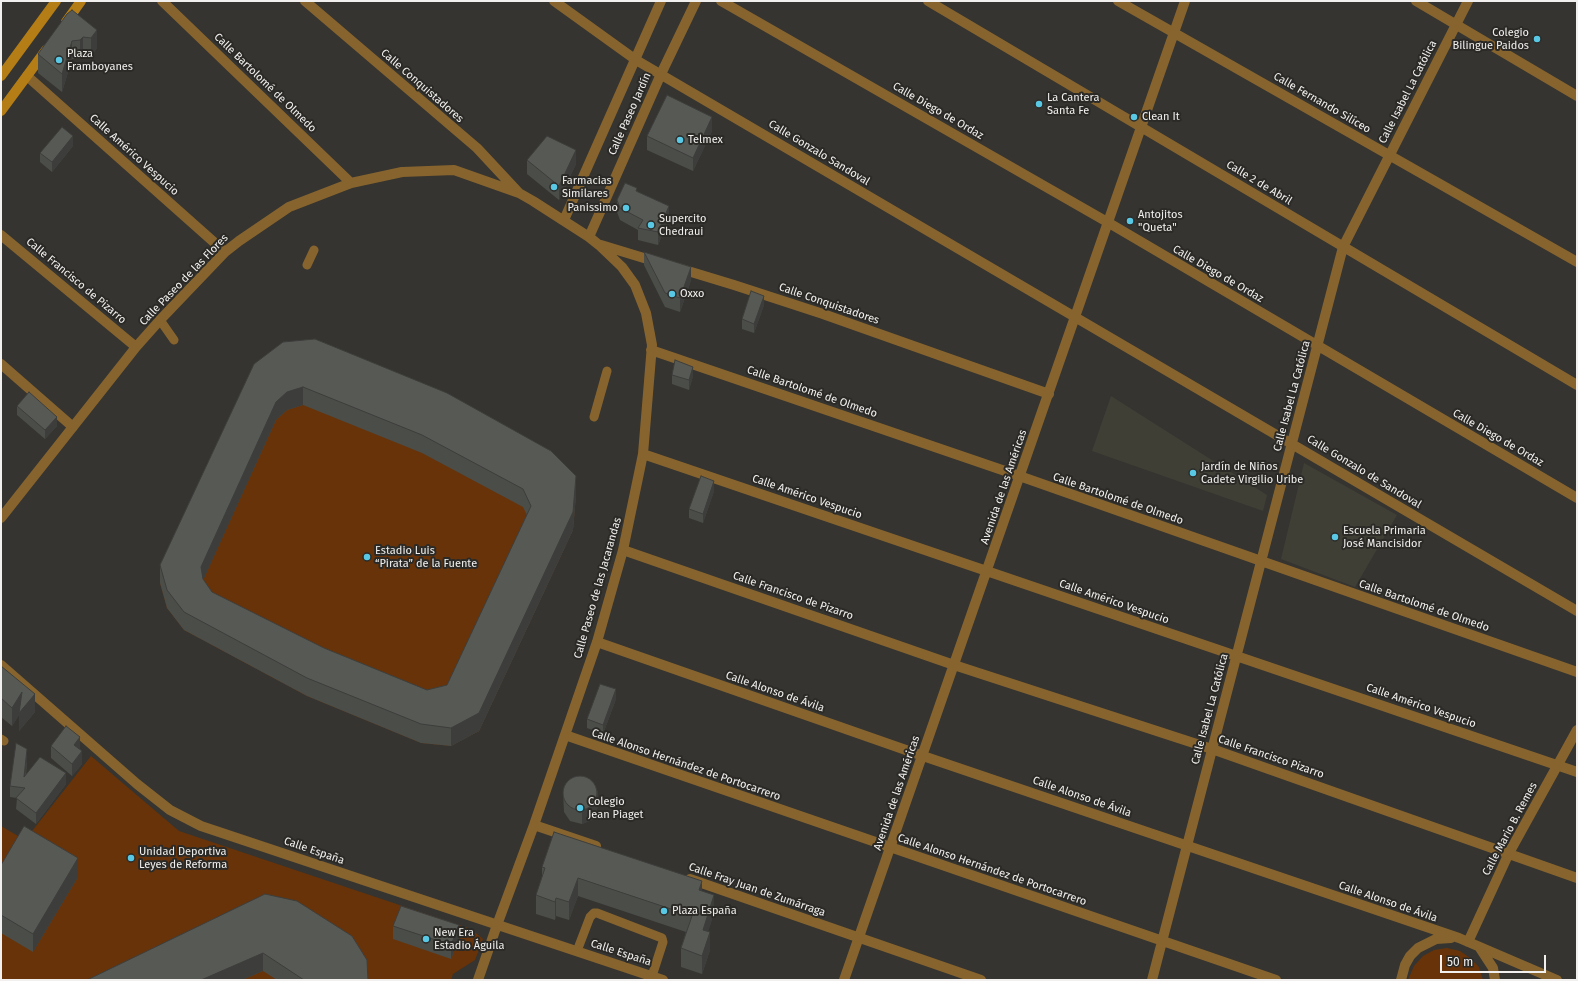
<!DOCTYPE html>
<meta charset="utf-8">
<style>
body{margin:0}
#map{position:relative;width:1578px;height:981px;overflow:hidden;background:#353430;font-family:"Fira Sans",sans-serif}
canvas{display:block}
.frame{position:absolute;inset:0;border:2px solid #f1f0ee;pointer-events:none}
.scale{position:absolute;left:1440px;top:955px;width:106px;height:18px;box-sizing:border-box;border:2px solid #f1f0ee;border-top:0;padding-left:5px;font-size:12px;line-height:14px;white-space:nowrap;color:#f1f0ee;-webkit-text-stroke:3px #2b2a27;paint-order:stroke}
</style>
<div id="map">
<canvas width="1578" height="981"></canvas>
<div class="frame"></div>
<div class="scale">50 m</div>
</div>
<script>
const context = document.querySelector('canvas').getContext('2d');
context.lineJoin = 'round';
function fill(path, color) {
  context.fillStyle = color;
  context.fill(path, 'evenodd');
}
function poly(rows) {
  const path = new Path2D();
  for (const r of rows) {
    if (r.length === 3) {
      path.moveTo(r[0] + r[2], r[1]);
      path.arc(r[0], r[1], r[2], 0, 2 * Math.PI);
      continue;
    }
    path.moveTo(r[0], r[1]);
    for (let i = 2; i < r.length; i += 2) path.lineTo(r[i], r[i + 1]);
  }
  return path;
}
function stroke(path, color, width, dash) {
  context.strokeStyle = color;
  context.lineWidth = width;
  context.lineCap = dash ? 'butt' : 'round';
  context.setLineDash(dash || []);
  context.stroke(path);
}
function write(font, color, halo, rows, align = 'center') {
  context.font = font + ' "Fira Sans",sans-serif';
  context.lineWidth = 4;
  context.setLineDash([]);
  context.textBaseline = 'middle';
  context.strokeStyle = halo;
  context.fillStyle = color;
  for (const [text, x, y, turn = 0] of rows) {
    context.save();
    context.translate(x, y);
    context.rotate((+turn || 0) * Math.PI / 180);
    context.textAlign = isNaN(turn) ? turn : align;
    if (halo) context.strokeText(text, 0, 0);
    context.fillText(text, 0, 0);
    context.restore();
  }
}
const built = poly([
 [1111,396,1267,495,1263,511,1092,451],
 [1304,463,1397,515,1355,587,1281,559]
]);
const green = poly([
 [254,382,551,469,576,495,573,530,479,731,451,746,421,743,307,696,184,630,167,608,160,583],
 [91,756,179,831,471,929,483,939,475,960,453,974,451,980,1,980,1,826,25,840],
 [1447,948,1460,951,1470,958,1479,967,1483,980,1408,980,1414,966,1423,956,1434,950]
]);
const service = poly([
 [307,265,314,250],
 [160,320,174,340],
 [594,417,607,371],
 [1,739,4,741],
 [577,951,590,917,594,913,597,913,662,938,663,942,652,976]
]);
const minor = poly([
 [162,1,351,183],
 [305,1,477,148,518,192],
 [554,1,636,60,1577,611],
 [721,1,1109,223,1577,498],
 [928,1,1577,385],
 [1118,1,1577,262],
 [1416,1,1577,96],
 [27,76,225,252],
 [564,220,661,1],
 [1,235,136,347],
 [589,237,661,74,696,1],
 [601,245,657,262],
 [678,268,734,285,823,314,1049,394],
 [651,350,1008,472,1577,672],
 [1,364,73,427],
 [643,454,1577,772],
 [1,518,136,347,160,320,225,252,239,241,289,207,351,183,402,172,454,170,519,193,533,201,589,237,599,245,622,267,635,285,646,313,652,345,643,454,623,550,597,642,534,825,497,925,478,980],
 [623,550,954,665,1212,749,1577,878],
 [597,642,923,756,1459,938,1557,980],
 [1,665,137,784,170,810,201,826,663,980],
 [565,735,1276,980],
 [534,825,596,846],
 [690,879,981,980],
 [1468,942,1509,853,1577,730],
 [1480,948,1493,968,1495,980],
 [844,980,1185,1],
 [1152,980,1343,247,1468,1],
 [1401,980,1405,965,1410,956,1418,948,1436,939,1451,938]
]);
const secondary = poly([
 [66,22,81,1],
 [1,76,56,1],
 [1,111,46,50]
]);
const wall = poly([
 [97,30,97,48,91,56,83,55,80,59,72,59,62,92,38,73,38,54],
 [712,131,693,171,647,150,647,136],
 [73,146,52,172,40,162,40,153],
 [527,160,576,164,559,200,527,174],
 [637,191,669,219,658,245,638,240,638,230,620,220,617,212,617,200],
 [644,252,691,280,680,312,665,307,644,265],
 [764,305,754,333,742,329,742,319],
 [254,364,576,495,573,530,479,731,451,746,421,743,307,696,184,630,167,608,160,583,160,565],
 [303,405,422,453,523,507,527,515,447,685,427,690,324,648,212,592,203,580,276,420,287,410],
 [672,375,693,376,689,390,672,384],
 [17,406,57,426,45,439,17,415],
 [714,491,703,523,689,518,689,509],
 [1,666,35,712,19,731,19,715,12,726,1,717],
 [616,699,603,734,587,728,587,719],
 [51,746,80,750,82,764,72,776,51,758],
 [27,761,26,775,66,784,36,824,16,809,17,798,10,797,10,786],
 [563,792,598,804,596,815,592,820,582,824,570,821,564,812],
 [1,865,78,877,33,952,1,933],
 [542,867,702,891,714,913,708,931,710,950,702,974,681,967,681,948,686,932,578,896,569,920,556,916,555,920,536,914,536,895,542,877],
 [265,894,368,980,277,980,263,971,242,980,87,980],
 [393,926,459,939,451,959,393,939]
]);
const shadedWall = poly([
 [97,30,97,48,91,56,91,38],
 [83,37,83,55,80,59,80,40],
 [72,41,72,59,62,92,62,74],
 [712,117,712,131,693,171,693,158],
 [73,136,73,146,52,172,52,162],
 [576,150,576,164,559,200,559,186],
 [669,206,669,219,658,245,658,232],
 [691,267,691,280,680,312,680,298],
 [764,296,764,305,754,333,754,324],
 [693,367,693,376,689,390,689,380],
 [303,387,303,405,287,410,276,420,201,585,201,567,276,402,287,392],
 [57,417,57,426,45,439,45,430],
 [576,476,576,495,573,530,479,731,451,746,451,728],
 [714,481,714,491,703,523,703,514],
 [616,689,616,699,603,734,603,725],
 [22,692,35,694,35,712,19,731,19,715,12,726,12,708],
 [80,737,80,750,74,745],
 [27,749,27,761,24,788,24,777],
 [82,751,82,764,72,776,72,764],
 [66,773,66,784,36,824,36,813],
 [598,790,598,804,596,815,592,820,582,824,582,811],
 [78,858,78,877,33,952,33,934],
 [578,878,578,896,569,920,569,902],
 [702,881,702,899,699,890],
 [714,895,714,913,703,948,703,930],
 [556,898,556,916,555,920,555,902],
 [459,925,459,939,451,959,451,945],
 [710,932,710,950,702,974,702,956],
 [263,953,263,971,242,980,201,980]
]);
const building = poly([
 [72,10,97,30,91,38,83,37,80,40,72,41,62,74,38,54,67,14,72,10],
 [667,95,712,117,693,158,647,136,667,95],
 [62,127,73,136,52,162,40,153,62,127],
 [547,136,576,150,559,186,527,160,547,136],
 [625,183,637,188,636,191,669,206,658,232,638,228,643,220,620,208,617,200,625,183],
 [644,252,691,267,680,298,665,293,644,252],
 [751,291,764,296,754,324,742,319,751,291],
 [315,339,447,393,551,451,576,476,573,512,479,713,451,728,421,724,307,678,184,612,167,590,160,565,254,364,283,342,315,339],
 [303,387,422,435,523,489,531,506,447,685,427,690,324,648,212,592,203,579,201,567,276,402,287,392,303,387],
 [675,360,693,367,689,380,672,375,675,360],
 [29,392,57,417,45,430,17,406,29,392],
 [701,476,714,481,703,514,689,509,701,476],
 [1,666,35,694,19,713,22,692,12,708,1,698,1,666],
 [600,684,616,689,603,725,587,719,600,684],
 [66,726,80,737,74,745,82,751,72,764,51,746,66,726],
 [16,743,27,749,24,777,40,757,66,773,36,813,16,798,25,788,10,786,16,743],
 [580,793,17],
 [24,826,78,858,33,934,1,915,1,865,24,826],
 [554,832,702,881,699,890,714,895,703,930,710,932,702,956,681,948,692,916,578,878,569,902,556,898,555,902,536,895,545,868,542,867,554,832],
 [265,894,297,901,352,936,367,960,368,980,304,980,263,953,201,980,87,980,265,894],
 [401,906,459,925,451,945,393,926,401,906]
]);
const markers = [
 [1537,39,4,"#59c8e5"],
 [59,60,4,"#59c8e5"],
 [1039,104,4,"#59c8e5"],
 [1134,117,4,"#59c8e5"],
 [680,140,4,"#59c8e5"],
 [554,187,4,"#59c8e5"],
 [626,208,4,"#59c8e5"],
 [1130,221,4,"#59c8e5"],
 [651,225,4,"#59c8e5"],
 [672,294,4,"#59c8e5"],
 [1193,473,4,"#59c8e5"],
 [1335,537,4,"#59c8e5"],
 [367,557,4,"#59c8e5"],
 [580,808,4,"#59c8e5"],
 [131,858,4,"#59c8e5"],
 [664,911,4,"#59c8e5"],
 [426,939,4,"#59c8e5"]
];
const poiNames = [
 ["Colegio",1529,33,"right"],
 ["Bilingue Paidos",1529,46,"right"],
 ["Plaza",67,54],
 ["Framboyanes",67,67],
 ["La Cantera",1047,98],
 ["Santa Fe",1047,111],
 ["Clean It",1142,117],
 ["Telmex",688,140],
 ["Farmacias",562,181],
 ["Similares",562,194],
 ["Panissimo",618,208,"right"],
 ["Antojitos",1138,215],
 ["\"Queta\"",1138,228],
 ["Supercito",659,219],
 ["Chedraui",659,232],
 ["Oxxo",680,294],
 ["Jardín de Niños",1201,467],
 ["Cadete Virgilio Uribe",1201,480],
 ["Escuela Primaria",1343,531],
 ["José Mancisidor",1343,544],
 ["Estadio Luis",375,551],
 ["“Pirata” de la Fuente",375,564],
 ["Colegio",588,802],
 ["Jean Piaget",588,815],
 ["Unidad Deportiva",139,852],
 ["Leyes de Reforma",139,865],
 ["Plaza España",672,911],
 ["New Era",434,933],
 ["Estadio Águila",434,946]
];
const streetNames = [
 ["Calle Bartolomé de Olmedo",265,83,44],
 ["Calle Conquistadores",422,86,41],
 ["Calle Isabel La Católica",1408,92,-63],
 ["Calle Fernando Silíceo",1322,103,30],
 ["Calle Diego de Ordaz",938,111,30],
 ["Calle Paseo Jardín",630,114,-66],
 ["Calle Gonzalo Sandoval",819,153,31],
 ["Calle Américo Vespucio",134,155,42],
 ["Calle 2 de Abril",1259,183,31],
 ["Calle Diego de Ordaz",1218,274,30],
 ["Calle Paseo de las Flores",184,280,-46],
 ["Calle Francisco de Pizarro",76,281,40],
 ["Calle Conquistadores",829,304,19],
 ["Calle Bartolomé de Olmedo",812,392,19],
 ["Calle Isabel La Católica",1292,396,-75],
 ["Calle Diego de Ordaz",1498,438,30],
 ["Calle Gonzalo de Sandoval",1364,472,31],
 ["Avenida de las Américas",1004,487,-71],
 ["Calle Américo Vespucio",807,497,19],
 ["Calle Bartolomé de Olmedo",1118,499,19],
 ["Calle Paseo de las Jacarandas",598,588,-74],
 ["Calle Francisco de Pizarro",793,596,19],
 ["Calle Américo Vespucio",1114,602,19],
 ["Calle Bartolomé de Olmedo",1424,606,19],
 ["Calle Alonso de Ávila",775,692,19],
 ["Calle Américo Vespucio",1421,706,19],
 ["Calle Isabel La Católica",1210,709,-75],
 ["Calle Francisco Pizarro",1271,757,19],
 ["Calle Alonso Hernández de Portocarrero",686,765,19],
 ["Avenida de las Américas",897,793,-71],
 ["Calle Alonso de Ávila",1082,797,19],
 ["Calle Mario B. Remes",1510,829,-62],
 ["Calle España",314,851,19],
 ["Calle Alonso Hernández de Portocarrero",992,870,19],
 ["Calle Fray Juan de Zumárraga",757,890,19],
 ["Calle Alonso de Ávila",1388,902,19],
 ["Calle España",621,953,18]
];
fill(built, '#403f35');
fill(green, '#683308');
stroke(service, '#87642e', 9);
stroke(minor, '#87642e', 10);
stroke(secondary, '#b47d15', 10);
fill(wall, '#4b4d49');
fill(shadedWall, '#3d3e3c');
fill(building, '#575955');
stroke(building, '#3d3e3c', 1);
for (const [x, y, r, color] of markers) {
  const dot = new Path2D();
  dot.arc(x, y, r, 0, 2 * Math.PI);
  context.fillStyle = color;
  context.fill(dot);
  stroke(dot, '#2b2a27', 1.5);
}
write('11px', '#f1f0ee', '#2b2a27', poiNames, 'left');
write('11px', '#f1f0ee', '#2b2a27', streetNames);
</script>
